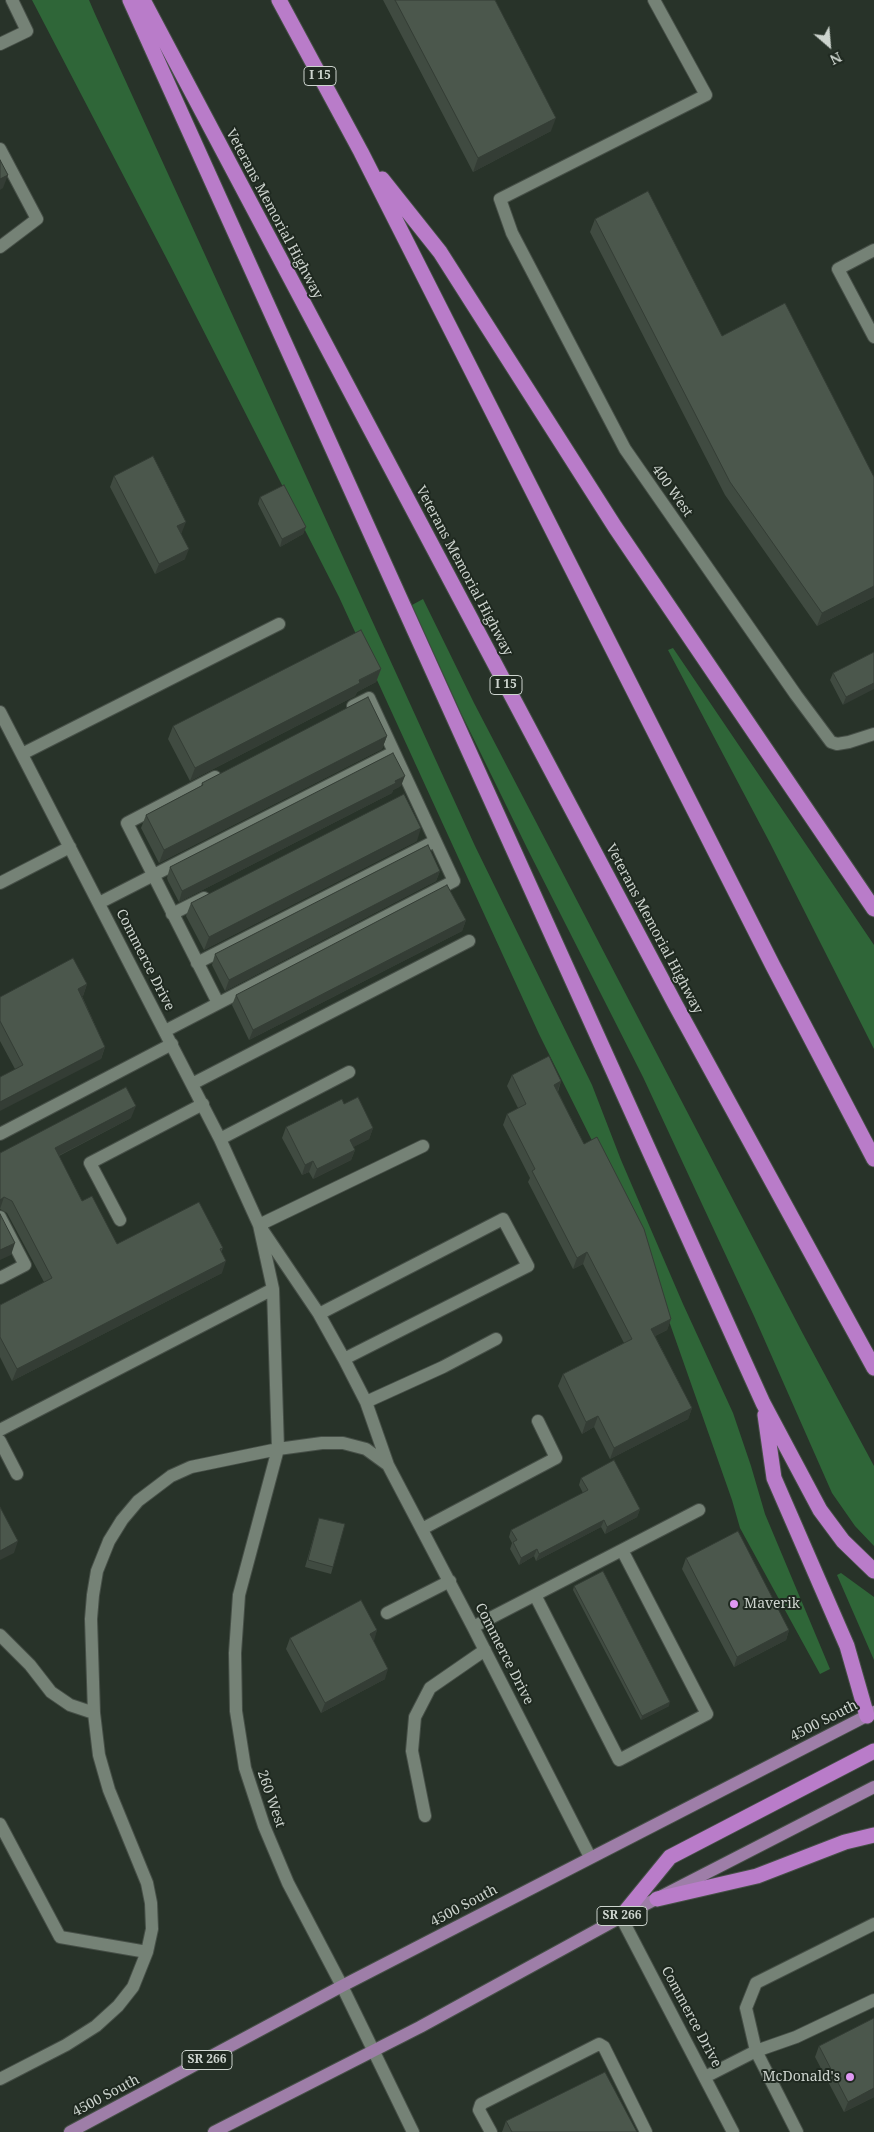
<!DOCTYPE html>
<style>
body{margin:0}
#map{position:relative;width:874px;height:2132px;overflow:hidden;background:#283329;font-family:"Noto Serif",serif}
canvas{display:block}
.north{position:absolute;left:804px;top:20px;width:50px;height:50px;-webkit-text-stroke:4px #1f2920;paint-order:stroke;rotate:153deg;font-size:14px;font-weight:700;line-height:20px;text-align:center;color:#cdd4ce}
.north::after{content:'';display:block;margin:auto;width:18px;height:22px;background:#cdd4ce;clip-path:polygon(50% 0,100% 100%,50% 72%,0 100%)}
</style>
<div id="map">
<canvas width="874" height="2132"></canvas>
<div class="north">N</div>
</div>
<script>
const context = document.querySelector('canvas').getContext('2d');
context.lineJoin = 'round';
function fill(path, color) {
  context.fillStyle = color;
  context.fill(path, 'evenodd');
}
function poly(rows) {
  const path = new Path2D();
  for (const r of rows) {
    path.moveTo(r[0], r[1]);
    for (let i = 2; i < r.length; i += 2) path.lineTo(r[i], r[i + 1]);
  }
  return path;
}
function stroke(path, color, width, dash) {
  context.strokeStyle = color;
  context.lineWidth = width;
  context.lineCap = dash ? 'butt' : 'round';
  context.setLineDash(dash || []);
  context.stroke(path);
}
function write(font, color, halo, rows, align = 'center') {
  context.font = font + ' "Noto Serif",serif';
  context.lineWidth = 4;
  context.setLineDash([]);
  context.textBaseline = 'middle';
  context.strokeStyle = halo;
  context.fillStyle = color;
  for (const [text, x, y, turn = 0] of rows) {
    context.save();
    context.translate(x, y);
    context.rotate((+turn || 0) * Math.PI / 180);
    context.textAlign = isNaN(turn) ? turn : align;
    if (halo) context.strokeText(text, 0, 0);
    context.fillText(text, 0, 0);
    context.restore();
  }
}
const green = poly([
 [32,0,89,0,95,14,475,846,592,1085,621,1160,683,1304,733,1413,751,1466,765,1514,830,1669,820,1674,740,1528,732,1500,638,1233,539,1034,339,597,170,265],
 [423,599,474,703,803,1334,874,1466,874,1546,855,1526,832,1493,754,1316,643,1077,527,848,461,713,412,605],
 [673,648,874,945,874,1049,770,843,668,650],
 [841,1573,874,1597,874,1660,837,1575]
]);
const minor = poly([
 [654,0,706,95,500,199,512,233,625,449,796,695,831,742,837,744,849,742,874,734],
 [0,44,27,31,12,0],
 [0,149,37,219,0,247],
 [874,250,838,269,874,337],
 [353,706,369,698,394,752],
 [0,712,220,1139,259,1225,273,1289,278,1449,239,1595,235,1653,236,1711,245,1768,264,1826,288,1883,342,1986,413,2132],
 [22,754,279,624],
 [215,777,127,823,218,1003],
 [0,883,70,847],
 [99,903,394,752,454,881,165,1031],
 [172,914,204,898],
 [197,963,435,841],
 [192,1084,469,941],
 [0,1134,172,1044],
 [220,1139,349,1072],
 [423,1146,259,1225,319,1314,344,1359,366,1402,388,1465,473,1627,590,1857],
 [0,1217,25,1265,0,1278],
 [120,1220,90,1163,203,1104],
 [319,1314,503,1219,528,1266,344,1359],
 [366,1402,443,1367,496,1339],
 [0,1430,273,1289],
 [0,1441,17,1474],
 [422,1529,556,1458,538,1421],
 [622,1550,699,1510],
 [387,1613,450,1581],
 [473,1627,622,1550,707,1714,619,1760,535,1595],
 [0,1635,30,1665,51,1692,70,1705,94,1713],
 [425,1816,412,1751,415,1717,430,1688,485,1650],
 [0,1824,60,1937,147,1952],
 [621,1917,733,2132],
 [705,2077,756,2051,796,2037,874,2000],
 [0,2079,66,2045,96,2026,118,2006,133,1987,147,1952,152,1929,151,1903,147,1883,109,1790,99,1755,94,1713,91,1619,93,1595,97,1571,109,1541,122,1520,138,1501,171,1476,191,1467,278,1449,322,1443,343,1443,366,1449,388,1465],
 [491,2132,479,2110,481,2104,599,2044,604,2047,646,2132],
 [797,2132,756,2051,746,2008,756,1983,874,1924]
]);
const major = poly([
 [70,2132,342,1986,874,1712],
 [214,2132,420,2027,621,1917,874,1787]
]);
const highway = poly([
 [130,0,763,1403,820,1510,843,1541,874,1571],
 [143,0,675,1004,874,1368],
 [279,0,361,152,773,966,874,1159],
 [382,179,440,252,615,527,874,909],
 [765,1415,774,1478,847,1646,867,1716],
 [657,1899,757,1876,845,1842,874,1835],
 [621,1917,670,1857,874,1751]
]);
const wall = poly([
 [383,0,495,0,551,131,473,172],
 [595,219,722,336,874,477,874,597,817,626,725,495,590,232],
 [114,476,182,532,181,533,185,559,155,574,110,487],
 [260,497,306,527,303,534,280,547,258,504],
 [874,652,843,705,830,680,833,673],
 [381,669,376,682,357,692,355,696,190,781,168,739,173,726],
 [387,736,382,749,159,863,141,828,146,815,201,786,202,783],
 [401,786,393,790,392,793,179,902,168,881,167,878,170,867],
 [417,841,204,950,186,916,191,903],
 [440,871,436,881,225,991,212,965,215,954],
 [466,920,462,931,249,1040,232,1005,236,995],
 [87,984,83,996,82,996,105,1047,101,1059,15,1069,0,1041,0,997],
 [512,1075,561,1081,558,1092,671,1319,667,1330,655,1336,692,1408,688,1419,610,1459,594,1427,582,1434,558,1386,563,1374,624,1343,583,1264,573,1269,528,1182,530,1178,503,1125,507,1114,518,1108,507,1086],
 [344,1104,373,1128,369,1139,353,1147,355,1150,351,1160,313,1179,309,1172,302,1175,282,1138,286,1127],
 [131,1118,59,1156,82,1201,117,1244,223,1248,221,1252,222,1273,12,1381,0,1357,0,1305,44,1282,7,1213,0,1209,0,1153],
 [581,1478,640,1509,637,1517,605,1534,601,1527,536,1561,534,1556,519,1565,510,1549,512,1543,509,1537,511,1530,583,1493,579,1485],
 [319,1518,333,1567,331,1574,305,1567],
 [686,1558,789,1630,786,1640,734,1667,682,1569],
 [574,1586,669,1706,641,1720,573,1590],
 [377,1630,373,1641,385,1679,321,1713,286,1649,290,1638],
 [819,2046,874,2097,844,2112,815,2057],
 [506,2121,637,2132,502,2132]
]);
const shadedWall = poly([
 [556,118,551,131,473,172,478,158],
 [8,175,3,188,0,190,0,179],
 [186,522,182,532,174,536,177,526],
 [306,527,303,534,280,547,282,539],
 [189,549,185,559,155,574,159,564],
 [874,586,874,597,817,626,822,613],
 [381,669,376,682,357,692,355,696,190,781,195,768],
 [874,683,874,689,843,705,846,697],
 [387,736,382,749,159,863,164,850],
 [405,776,401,786,393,790,392,793,179,902,182,891],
 [421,828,417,841,204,950,209,937],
 [440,871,436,881,225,991,229,980],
 [466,920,462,931,249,1040,253,1030],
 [87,984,83,996,74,1001,78,989],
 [105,1047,101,1059,0,1111,0,1102],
 [561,1081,557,1092,554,1085],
 [136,1106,131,1118,50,1160,55,1148],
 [373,1128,369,1139,346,1151,350,1140],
 [355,1150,351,1160,313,1179,317,1169],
 [313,1161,309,1172,302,1175,305,1165],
 [4,1197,0,1209,0,1200],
 [15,1243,11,1255,0,1260,0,1250],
 [587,1252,583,1264,573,1269,577,1258],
 [226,1261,222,1273,12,1381,17,1369],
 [671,1319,667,1330,647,1340,651,1329],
 [692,1408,688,1419,610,1459,614,1448],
 [598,1416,594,1427,582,1434,586,1422],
 [640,1509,637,1517,605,1534,607,1527],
 [604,1520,601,1527,536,1561,539,1554],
 [18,1541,14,1553,0,1560,0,1551],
 [537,1549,534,1556,519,1565,521,1558],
 [377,1630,374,1641,366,1645,370,1634],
 [789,1630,786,1640,734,1667,737,1657],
 [388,1669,385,1679,321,1713,325,1703],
 [670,1702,669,1706,641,1720,642,1716],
 [874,2088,874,2097,844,2112,848,2102]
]);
const building = poly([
 [395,0,495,0,556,118,478,158,395,0],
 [0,160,8,175,0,179,0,160],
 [648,191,722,336,785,303,874,477,874,586,822,613,730,482,595,219,648,191],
 [153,456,186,522,177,526,189,549,159,564,114,476,153,456],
 [284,485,306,527,282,539,260,497,284,485],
 [361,630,381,669,359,680,360,683,195,768,173,726,361,630],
 [874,652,874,683,846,697,833,673,874,652],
 [368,697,387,736,164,850,146,815,203,785,202,783,368,697],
 [393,753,405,776,395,781,396,783,182,891,170,867,393,753],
 [404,794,421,828,209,937,191,903,404,794],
 [428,845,440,871,229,980,215,954,428,845],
 [447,885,466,920,253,1030,236,995,447,885],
 [73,958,87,984,78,989,105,1047,0,1102,0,1077,23,1065,0,1021,0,997,73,958],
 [549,1056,561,1081,554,1085,584,1144,597,1137,644,1229,671,1319,651,1329,692,1408,614,1448,598,1416,586,1422,563,1374,632,1339,587,1252,577,1258,532,1171,535,1169,507,1114,526,1104,512,1075,549,1056],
 [126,1087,136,1106,55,1148,82,1201,92,1196,117,1244,199,1202,223,1248,220,1249,226,1261,17,1369,0,1337,0,1305,52,1278,12,1201,4,1197,0,1200,0,1153,126,1087],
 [358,1097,373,1128,350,1140,355,1150,317,1169,313,1161,305,1165,286,1127,342,1099,344,1104,358,1097],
 [0,1214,15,1243,0,1250,0,1214],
 [614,1460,640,1509,607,1527,604,1520,539,1554,537,1549,521,1558,513,1542,517,1540,511,1530,588,1490,581,1478,614,1460],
 [0,1507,18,1541,0,1551,0,1507],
 [319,1518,345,1524,333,1567,308,1560,319,1518],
 [738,1531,789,1630,737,1657,686,1558,738,1531],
 [603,1571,670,1702,642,1716,574,1586,603,1571],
 [361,1600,377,1630,370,1634,388,1669,325,1703,290,1638,361,1600],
 [874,2018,874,2088,848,2102,819,2046,874,2018],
 [605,2072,637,2132,512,2132,506,2121,605,2072]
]);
const markers = [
 [734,1604,5,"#df98f2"],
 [850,2077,5,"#df98f2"]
];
const shields = [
 [320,76,32],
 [506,685,32],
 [622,1916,50],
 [207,2060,50]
];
const shieldNames = [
 ["I 15",320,76],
 ["I 15",506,685],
 ["SR 266",622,1916],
 ["SR 266",207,2060]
];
const streetNames = [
 ["Veterans Memorial Highway",274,214,62],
 ["400 West",672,491,55],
 ["Veterans Memorial Highway",464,571,62],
 ["Veterans Memorial Highway",654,929,62],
 ["Commerce Drive",145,960,63],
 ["Commerce Drive",504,1654,63],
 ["4500 South",824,1721,-27],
 ["260 West",271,1799,71],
 ["4500 South",464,1906,-28],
 ["Commerce Drive",691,2017,62],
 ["4500 South",106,2096,-28]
];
const poiNames = [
 ["Maverik",744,1604],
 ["McDonald's",840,2077,"right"]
];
fill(green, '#2f6638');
stroke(minor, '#464f47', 14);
stroke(major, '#464f47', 14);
stroke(highway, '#464f47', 17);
stroke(minor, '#758276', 12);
stroke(major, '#9e7ea8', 12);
stroke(highway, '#b97cc9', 15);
fill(wall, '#404b41');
fill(shadedWall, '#343d35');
fill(building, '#4b574c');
stroke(building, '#343d35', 1);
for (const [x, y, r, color] of markers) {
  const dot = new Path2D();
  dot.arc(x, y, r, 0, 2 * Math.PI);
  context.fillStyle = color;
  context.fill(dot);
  stroke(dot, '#1f2920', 2);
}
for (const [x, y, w] of shields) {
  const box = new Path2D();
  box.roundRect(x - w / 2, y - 9.5, w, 19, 4);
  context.fillStyle = '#1f2920';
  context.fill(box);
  stroke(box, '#cdd4ce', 1);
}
write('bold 12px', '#cdd4ce', null, shieldNames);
write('14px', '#cdd4ce', '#1f2920', streetNames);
write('14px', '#cdd4ce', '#1f2920', poiNames, 'left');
</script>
